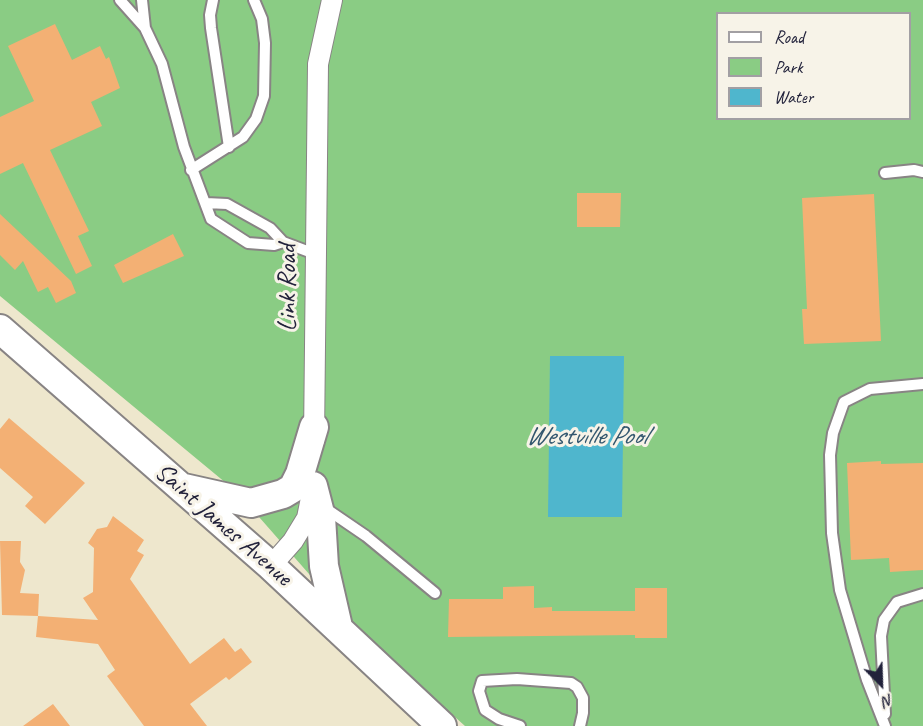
<!DOCTYPE html>
<style>
body{margin:0}
#map{position:relative;width:923px;height:726px;overflow:hidden;background:#eee7cd;font-family:Caveat,sans-serif}
canvas{display:block}
.legend{position:absolute;left:716px;top:12px;width:195px;height:108px;box-sizing:border-box;background:#f7f3e8;border:2px solid #a29fa3;margin:0;padding:8px 10px;list-style:none;font-size:18px;color:#22223b}
.legend li{display:flex;align-items:center;gap:12px;height:30px}
.legend b{width:30px;border:2px solid #a29fa3}
.north{position:absolute;left:851px;top:654px;width:60px;height:60px;-webkit-text-stroke:4px #f7f3e8;paint-order:stroke;rotate:157deg;font-size:16px;font-weight:700;line-height:24px;text-align:center;color:#22223b}
.north::after{content:'';display:block;margin:auto;width:21px;height:27px;background:#22223b;clip-path:polygon(50% 0,100% 100%,50% 72%,0 100%)}
</style>
<div id="map">
<canvas width="923" height="726"></canvas>
<ul class="legend">
<li><b style="height:8px;background:#fff"></b>Road</li>
<li><b style="height:16px;background:#8acc84"></b>Park</li>
<li><b style="height:16px;background:#4fb6cd"></b>Water</li>
</ul>
<div class="north">N</div>
</div>
<script>
const context = document.querySelector('canvas').getContext('2d');
context.lineJoin = 'round';
function fill(path, color) {
  context.fillStyle = color;
  context.fill(path, 'evenodd');
}
function poly(rows) {
  const path = new Path2D();
  for (const r of rows) {
    path.moveTo(r[0], r[1]);
    for (let i = 2; i < r.length; i += 2) path.lineTo(r[i], r[i + 1]);
  }
  return path;
}
function stroke(path, color, width, dash) {
  context.strokeStyle = color;
  context.lineWidth = width;
  context.lineCap = dash ? 'butt' : 'round';
  context.setLineDash(dash || []);
  context.stroke(path);
}
function write(font, color, halo, rows, align = 'center') {
  context.font = font + ' Caveat,sans-serif';
  context.lineWidth = 6;
  context.setLineDash([]);
  context.textBaseline = 'middle';
  context.strokeStyle = halo;
  context.fillStyle = color;
  for (const [text, x, y, turn = 0] of rows) {
    context.save();
    context.translate(x, y);
    context.rotate((+turn || 0) * Math.PI / 180);
    context.textAlign = isNaN(turn) ? turn : align;
    if (halo) context.strokeText(text, 0, 0);
    context.fillText(text, 0, 0);
    context.restore();
  }
}
const green = poly([
 [0,0,923,0,923,726,465,726,359,631,238,493,0,296],
 [718,14,910,14,910,118,718,118]
]);
const water = poly([
 [550,356,624,356,622,517,548,517]
]);
const building = poly([
 [55,24,72,60,100,46,106,59,109,57,120,88,91,102,102,126,50,150,89,231,78,236,92,266,76,274,23,163,0,174,0,117,34,101,8,46],
 [577,193,621,193,620,227,577,227],
 [874,194,881,341,804,344,802,309,807,309,802,198],
 [0,214,71,281,76,293,56,303,48,287,38,292,23,261,15,270,0,255],
 [173,234,184,256,123,283,114,265],
 [9,418,85,483,45,524,25,506,33,497,0,468,0,429],
 [881,461,881,464,923,463,923,570,890,572,889,558,851,560,847,463],
 [113,516,144,540,137,551,144,555,130,579,190,664,224,638,235,652,241,648,252,662,229,680,226,677,190,704,207,726,144,726,107,676,115,670,98,644,36,637,38,616,98,620,83,598,93,592,94,548,88,543,97,529,107,527],
 [0,541,21,541,20,562,25,570,20,593,39,594,38,616,2,615],
 [534,586,534,608,552,607,552,611,635,611,635,588,667,588,667,638,635,638,635,635,448,637,449,599,503,599,503,587],
 [53,704,70,726,23,726]
]);
const service = poly([
 [120,0,145,28,162,64,184,147,211,219,248,243,274,245,283,242],
 [142,0,145,28],
 [213,0,210,15,211,28,229,147],
 [191,170,243,137,256,119,264,96,265,43,262,19,254,0],
 [885,173,914,170,923,172],
 [206,203,227,204,270,228,283,242,315,254],
 [325,508,366,536,435,593],
 [885,714,881,636,884,620,897,602,923,594],
 [520,726,499,719,485,710,479,691,482,681,517,679,571,683,577,687,583,698,583,713,580,726],
 [885,726,867,680,840,590,832,533,830,455,833,433,844,402,870,389,923,384]
]);
const minor = poly([
 [314,440,318,64,332,0],
 [271,566,293,541,307,518,312,493]
]);
const secondary = poly([
 [0,329,271,566,442,726],
 [313,486,321,517,324,566,338,627],
 [184,488,251,503,283,494,293,488,300,474,314,427]
]);
const streetNames = [
 ["Link Road",288,288,-90],
 ["Saint James Avenue",223,525,41]
];
const waterNames = [
 ["Westville Pool",586,437]
];
fill(green, '#8acc84');
fill(water, '#4fb6cd');
fill(building, '#f3b074');
stroke(service, '#888484', 14);
stroke(minor, '#888484', 22);
stroke(secondary, '#888484', 32);
stroke(service, '#fff', 10);
stroke(minor, '#fff', 20);
stroke(secondary, '#fff', 28);
write('26px', '#22223b', '#f7f3e8', streetNames);
write('italic 27px', '#32566e', '#f7f3e8', waterNames);
</script>
